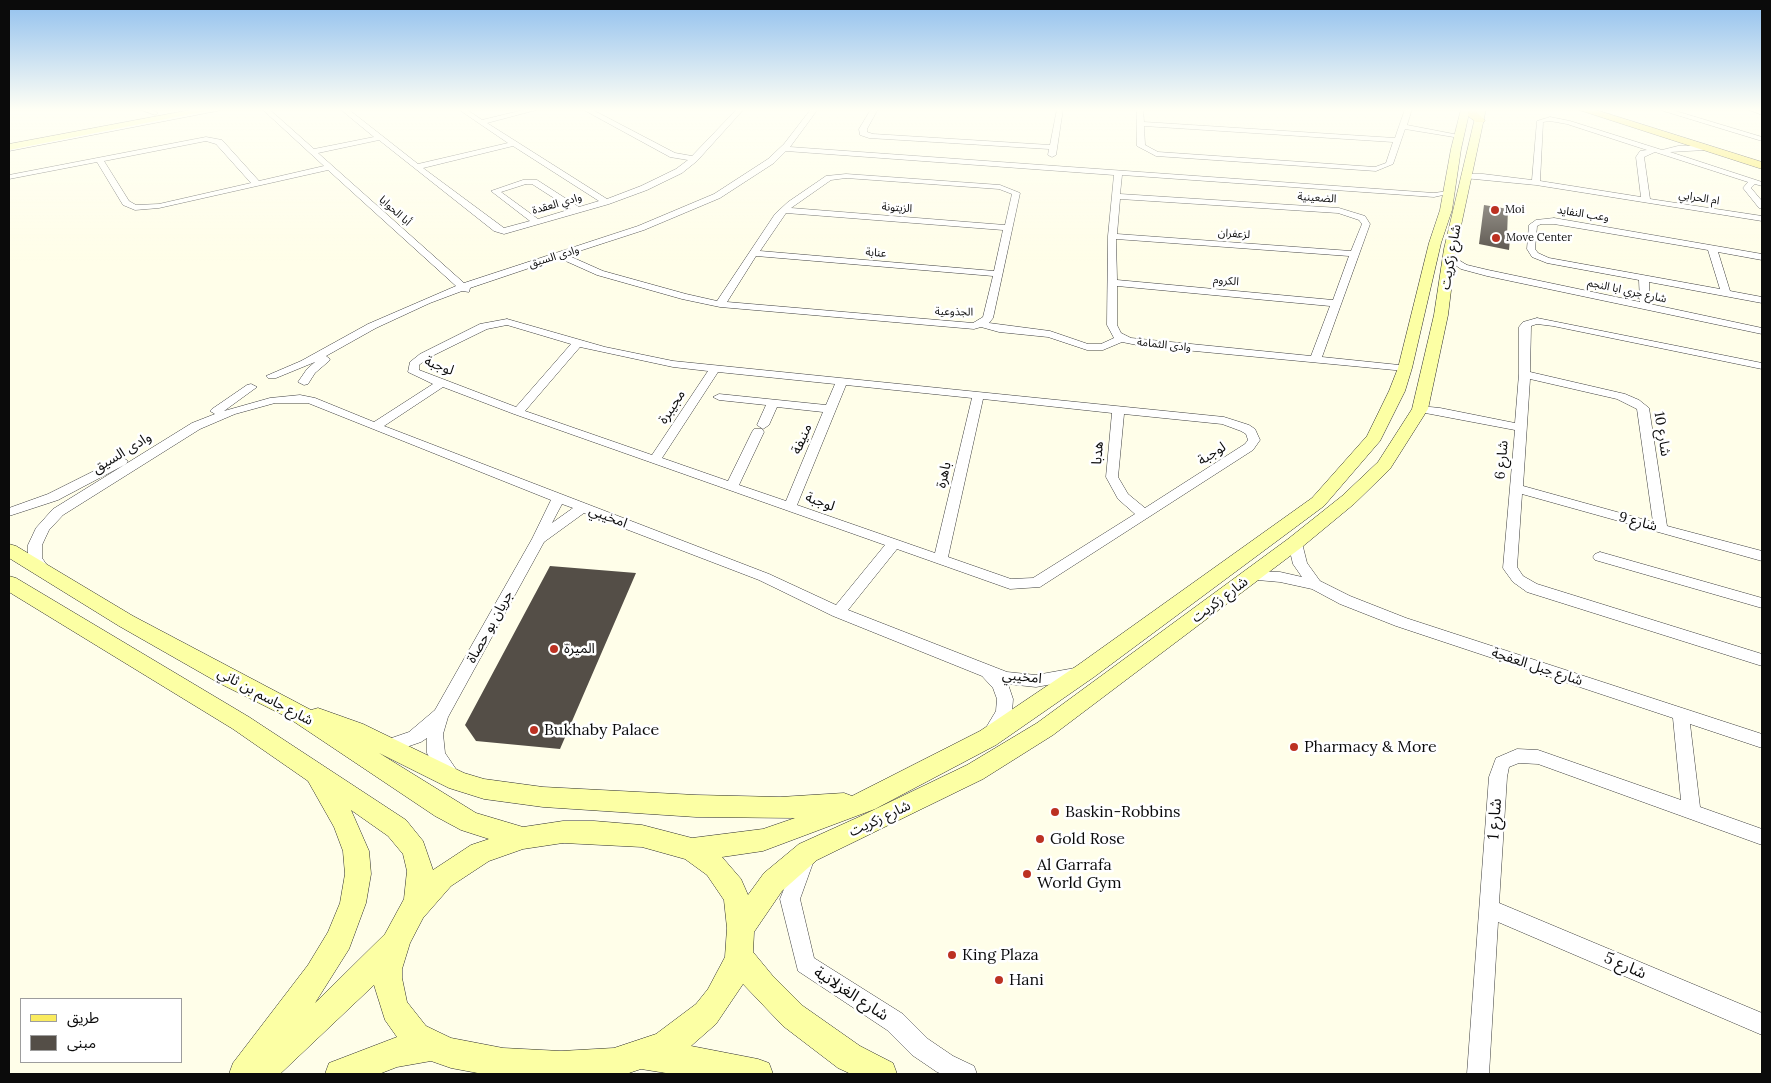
<!DOCTYPE html>
<meta charset="utf-8">
<style>
body{margin:0}
#map{position:relative;width:1771px;height:1083px;overflow:hidden;background:#fffee9;font-family:Lora,"Noto Sans Arabic",serif}
canvas{display:block}
.frame{position:absolute;inset:0;border:10px solid #0b0b0b;pointer-events:none}
.legend{position:absolute;left:20px;top:998px;width:162px;height:65px;box-sizing:border-box;background:#fff;border:1px solid #9d9d9d;margin:0;padding:6px 9px;list-style:none;font-size:15px;color:#0b0b0b}
.legend li{display:flex;align-items:center;gap:10px;height:25px}
.legend b{width:25px;border:1px solid #9d9d9d}
</style>
<div id="map">
<canvas width="1771" height="1083"></canvas>
<div class="frame"></div>
<ul class="legend">
<li><b style="height:6px;background:#faeb5e"></b>طريق</li>
<li><b style="height:14px;background:#544e47"></b>مبنى</li>
</ul>
</div>
<script>
const context = document.querySelector('canvas').getContext('2d');
context.lineJoin = 'round';
function fill(path, color) {
  context.fillStyle = color;
  context.fill(path, 'evenodd');
}
function poly(rows) {
  const path = new Path2D();
  for (const r of rows) {
    path.moveTo(r[0], r[1]);
    for (let i = 2; i < r.length; i += 2) path.lineTo(r[i], r[i + 1]);
  }
  return path;
}
function stroke(path, color, width, dash) {
  context.strokeStyle = color;
  context.lineWidth = width;
  context.lineCap = dash ? 'butt' : 'round';
  context.setLineDash(dash || []);
  context.stroke(path);
}
function write(font, color, halo, rows, align = 'center') {
  context.font = font + ' Lora,"Noto Sans Arabic",serif';
  context.lineWidth = 5;
  context.setLineDash([]);
  context.textBaseline = 'middle';
  context.strokeStyle = halo;
  context.fillStyle = color;
  for (const [text, x, y, turn = 0] of rows) {
    context.save();
    context.translate(x, y);
    context.rotate((+turn || 0) * Math.PI / 180);
    context.textAlign = isNaN(turn) ? turn : align;
    if (halo) context.strokeText(text, 0, 0);
    context.fillText(text, 0, 0);
    context.restore();
  }
}
const building = poly([
 [1484,205,1508,209,1507,237,1510,238,1509,250,1479,244],
 [550,566,636,573,560,749,476,741,465,725]
]);
const street = poly([
 [138,109,150,109,158,113,155,115,138,109],
 [211,109,227,109,9,151,9,147,211,109],
 [262,109,269,109,314,149,374,137,340,109,348,109,418,164,508,143,458,109,466,109,482,120,527,109,540,109,487,123,607,199,641,186,676,169,688,160,670,157,582,109,591,109,675,153,692,156,737,109,744,109,697,161,682,173,647,190,609,204,504,234,494,231,379,140,318,153,464,283,638,226,714,194,768,159,784,144,811,109,818,109,790,147,1434,193,1448,191,1452,193,1434,197,1122,175,1120,194,1339,208,1365,216,1370,224,1322,357,1409,366,1409,370,1405,371,1142,346,1122,342,1103,350,1087,350,1048,337,999,332,981,327,974,329,720,307,682,299,597,275,559,258,470,288,469,292,462,291,430,303,376,328,326,356,330,359,329,361,315,373,308,384,304,385,298,382,307,369,315,362,276,378,268,378,266,376,301,361,368,324,456,286,328,170,159,208,135,210,123,205,97,162,9,179,9,175,206,137,222,140,259,181,324,166,262,109],
 [206,141,216,144,251,183,159,204,136,205,129,201,104,161,206,141],
 [513,146,599,201,579,207,537,180,523,180,491,191,530,221,504,228,423,168,513,146],
 [786,151,1114,175,1108,236,1107,325,1114,338,1101,344,1088,344,1050,331,989,323,993,318,1020,193,1000,185,846,174,826,176,788,202,775,214,717,301,686,294,603,271,567,255,644,230,720,198,774,163,786,151],
 [846,178,999,189,1012,194,1005,225,791,208,831,180,846,178],
 [526,184,532,184,571,209,538,219,501,192,526,184],
 [1120,199,1338,213,1359,220,1362,224,1351,251,1117,234,1120,199],
 [786,213,1003,230,994,271,760,251,786,213],
 [1116,239,1349,256,1333,300,1117,280,1116,239],
 [756,256,993,276,983,317,973,323,727,302,756,256],
 [1117,286,1330,306,1311,356,1131,338,1121,333,1117,325,1117,286],
 [871,109,878,109,867,129,867,132,873,134,1050,145,1057,109,1063,109,1056,155,1052,157,1048,155,1049,149,869,138,860,135,859,129,871,109],
 [1137,109,1143,109,1144,122,1395,138,1405,109,1412,109,1407,125,1464,136,1460,138,1405,129,1393,164,1376,171,1156,156,1137,146,1137,109],
 [1144,126,1393,142,1386,163,1375,167,1158,152,1145,145,1144,126],
 [1657,109,1669,109,1762,137,1762,141,1657,109],
 [1748,109,1762,111,1762,115,1749,110,1748,109],
 [1550,117,1570,121,1662,150,1678,146,1708,146,1708,150,1705,150,1670,152,1762,182,1762,186,1755,184,1751,188,1762,201,1762,208,1759,208,1743,188,1748,182,1655,152,1644,157,1650,199,1762,216,1762,221,1536,185,1464,178,1464,174,1483,174,1532,180,1537,121,1550,117],
 [1550,121,1567,124,1647,150,1640,151,1636,157,1641,197,1540,181,1543,122,1550,121],
 [1554,218,1762,254,1762,260,1718,252,1730,291,1762,297,1762,303,1649,282,1650,304,1762,328,1762,334,1487,276,1461,269,1445,258,1450,255,1467,265,1488,270,1640,302,1639,280,1547,263,1532,257,1527,249,1529,225,1536,220,1554,218],
 [1541,224,1554,224,1708,250,1720,289,1549,258,1538,253,1535,249,1537,226,1541,224],
 [1537,318,1762,363,1762,369,1553,326,1537,324,1531,326,1530,372,1625,394,1639,400,1649,408,1667,526,1762,551,1762,561,1522,494,1517,567,1523,576,1537,584,1762,654,1762,666,1527,592,1513,582,1505,571,1503,568,1515,430,1420,412,1414,409,1420,406,1440,408,1515,423,1519,374,1519,327,1523,322,1537,318],
 [1530,379,1617,399,1637,409,1653,522,1523,486,1530,379],
 [507,319,605,347,673,361,1224,417,1249,425,1255,429,1260,440,1253,450,1040,587,1010,589,897,549,848,610,1007,672,1036,675,1075,668,1081,670,1083,674,1081,678,1075,680,1036,687,1008,684,1013,699,1012,712,998,736,992,738,986,736,984,731,996,711,997,699,993,688,982,676,833,616,759,580,584,513,544,542,448,717,443,734,445,753,460,775,457,780,451,782,445,780,435,769,427,753,427,738,421,742,386,754,380,752,377,747,380,742,409,732,435,710,532,539,551,500,308,403,275,403,235,414,200,429,63,515,49,530,42,545,42,558,51,571,49,574,39,574,28,559,28,545,36,528,53,509,192,423,215,414,210,411,212,409,247,385,251,384,257,387,224,411,270,398,300,395,315,398,374,422,433,384,408,372,410,362,420,354,480,324,507,319],
 [507,325,571,344,516,407,419,370,419,365,428,358,487,329,507,325],
 [580,347,673,367,708,371,652,455,525,411,580,347],
 [718,372,835,384,826,405,719,394,713,397,719,400,766,405,757,425,763,429,769,425,777,407,823,412,786,501,739,485,764,432,762,429,754,429,752,432,728,481,662,458,718,372],
 [846,385,972,398,935,553,797,505,846,385],
 [443,387,514,414,885,545,836,605,769,574,384,426,443,387],
 [983,399,1112,413,1106,477,1118,499,1135,514,1033,578,1011,579,948,557,983,399],
 [1124,414,1222,424,1241,431,1246,434,1248,440,1245,444,1145,508,1128,494,1118,477,1124,414],
 [562,504,573,508,552,523,553,521,562,504],
 [122,457,128,461,126,464,58,500,9,516,9,508,48,494,122,457],
 [1295,538,1302,543,1307,563,1320,581,1350,596,1406,618,1762,734,1762,748,1690,724,1700,807,1762,829,1762,845,1538,764,1519,763,1509,767,1507,777,1499,903,1762,1013,1762,1035,1498,922,1489,1074,1467,1074,1489,777,1496,758,1517,749,1538,750,1681,800,1673,718,1396,626,1340,604,1312,589,1280,582,1246,579,1244,576,1246,573,1251,571,1280,572,1302,577,1293,564,1288,543,1295,538],
 [1600,552,1762,598,1762,608,1595,560,1593,557,1595,554,1600,552],
 [805,851,812,854,814,860,800,899,814,958,903,1014,928,1039,953,1056,974,1066,977,1074,942,1074,937,1072,912,1055,887,1030,798,971,780,899,798,854,805,851]
]);
const secondary = poly([
 [195,109,216,109,9,150,9,144,195,109],
 [1461,109,1470,109,1461,149,1452,210,1441,243,1412,368,1405,391,1380,441,1324,506,1094,677,996,745,875,809,763,851,722,857,741,879,748,895,764,873,799,844,861,816,967,765,1037,723,1288,539,1342,496,1378,462,1412,409,1434,315,1444,249,1477,109,1486,109,1456,249,1448,315,1428,409,1390,469,1354,504,1302,547,1053,735,983,779,817,860,782,891,754,932,753,952,772,975,803,1006,860,1046,893,1063,897,1074,851,1074,838,1068,783,1026,743,984,716,1024,691,1046,758,1059,769,1063,773,1074,672,1074,641,1069,626,1074,483,1074,451,1068,431,1061,397,1067,379,1074,325,1074,329,1063,397,1037,385,1020,374,985,280,1074,229,1074,233,1063,308,965,328,932,340,903,345,874,343,851,334,827,308,781,233,729,9,592,9,576,16,578,249,717,406,820,423,841,433,870,471,845,489,839,461,830,435,816,287,717,219,683,119,626,9,558,9,544,16,546,133,616,311,710,318,708,363,724,464,773,484,779,543,787,696,795,780,797,844,793,852,796,980,731,1078,665,1312,498,1367,436,1389,391,1398,368,1429,243,1440,210,1451,149,1461,109],
 [379,753,449,788,484,799,543,807,696,817,795,818,763,829,692,838,642,825,594,821,563,821,523,827,476,813,379,753],
 [351,810,388,836,403,854,407,871,404,899,385,934,315,1003,349,949,366,903,371,874,369,851,351,810],
 [563,843,642,847,685,859,707,875,724,900,727,928,725,957,708,989,696,1004,656,1034,614,1048,561,1051,503,1048,451,1038,426,1026,407,1002,402,978,402,969,410,943,423,918,451,886,489,861,523,849,563,843]
]);
const primary = poly([
 [1468,109,1478,109,1477,113,1485,120,1484,122,1476,122,1468,116,1468,109],
 [1576,109,1593,109,1762,162,1762,169,1576,109]
]);
const markers = [
 [1495,210,5,"#bc3122"],
 [1496,238,5,"#bc3122"],
 [554,649,5,"#bc3122"],
 [534,730,5,"#bc3122"],
 [1294,747,5,"#bc3122"],
 [1055,812,5,"#bc3122"],
 [1040,839,5,"#bc3122"],
 [1027,874,5,"#bc3122"],
 [952,955,5,"#bc3122"],
 [999,980,5,"#bc3122"]
];
const farStreetnames = [
 ["الضعينية",1317,198,4],
 ["ام الحرابي",1699,198,9],
 ["وادي العقدة",557,204,-16],
 ["الزيتونة",897,208,4],
 ["أبا الحوايا",395,211,42],
 ["وعب النفايد",1583,214,9],
 ["لزعفران",1234,234,4],
 ["عنابة",876,253,5],
 ["وادى السيق",554,257,-17],
 ["الكروم",1226,281,5],
 ["شارع جري ابا النجم",1627,291,12],
 ["الجذوعية",954,312,1],
 ["وادى الثمامة",1164,345,6]
];
const farPoinames = [
 ["Moi",1505,210],
 ["Move Center",1506,238]
];
const streetNames = [
 ["شارع زكريت",1451,257,-80],
 ["لوجبة",439,366,21],
 ["مجيبرة",672,407,-57],
 ["شارع 10",1662,434,81],
 ["منيفة",802,439,-67],
 ["وادى السيق",122,453,-31],
 ["هدبا",1098,453,-85],
 ["لوجبة",1212,454,-33],
 ["شارع 6",1502,460,-85],
 ["باهرة",944,475,-77],
 ["لوجبة",820,502,20],
 ["امخيبي",608,517,21],
 ["شارع 9",1638,522,15],
 ["شارع زكريت",1220,600,-37],
 ["جريان بو حصاة",490,627,-61],
 ["شارع جبل العفجة",1537,667,18],
 ["امخيبي",1022,677,6],
 ["شارع جاسم بن ثاني",265,697,28],
 ["شارع زكريت",880,819,-25]
];
const poiNames = [
 ["الميرة",564,649]
];
const nearPoinames = [
 ["Bukhaby Palace",544,730],
 ["Pharmacy & More",1304,747],
 ["Baskin-Robbins",1065,812],
 ["Gold Rose",1050,839],
 ["Al Garrafa",1037,865],
 ["World Gym",1037,883],
 ["King Plaza",962,955],
 ["Hani",1009,980]
];
const nearStreetnames = [
 ["شارع 1",1495,819,-86],
 ["شارع 5",1625,966,23],
 ["شارع الغزلانية",851,994,33]
];
fill(building, '#544e47');
stroke(street, '#3e3e3e', 1);
stroke(secondary, '#2d2d2d', 1);
stroke(primary, '#1c1c1c', 1);
fill(street, '#fff');
fill(secondary, '#fcffa4');
fill(primary, '#faeb5e');
const sky = context.createLinearGradient(0, 0, 0, 261);
sky.addColorStop(0, '#91c0ee');
sky.addColorStop(0.42, '#fffff5');
sky.addColorStop(1, '#fffff500');
context.fillStyle = sky;
context.fillRect(0, 0, 1771, 261);
for (const [x, y, r, color] of markers) {
  const dot = new Path2D();
  dot.arc(x, y, r, 0, 2 * Math.PI);
  context.fillStyle = color;
  context.fill(dot);
  stroke(dot, '#fff', 2);
}
write('11px', '#0b0b0b', '#fff', farStreetnames);
write('11px', '#0b0b0b', '#fff', farPoinames, 'left');
write('14px', '#0b0b0b', '#fff', streetNames);
write('14px', '#0b0b0b', '#fff', poiNames, 'left');
write('16px', '#0b0b0b', '#fff', nearPoinames, 'left');
write('16px', '#0b0b0b', '#fff', nearStreetnames);
</script>
